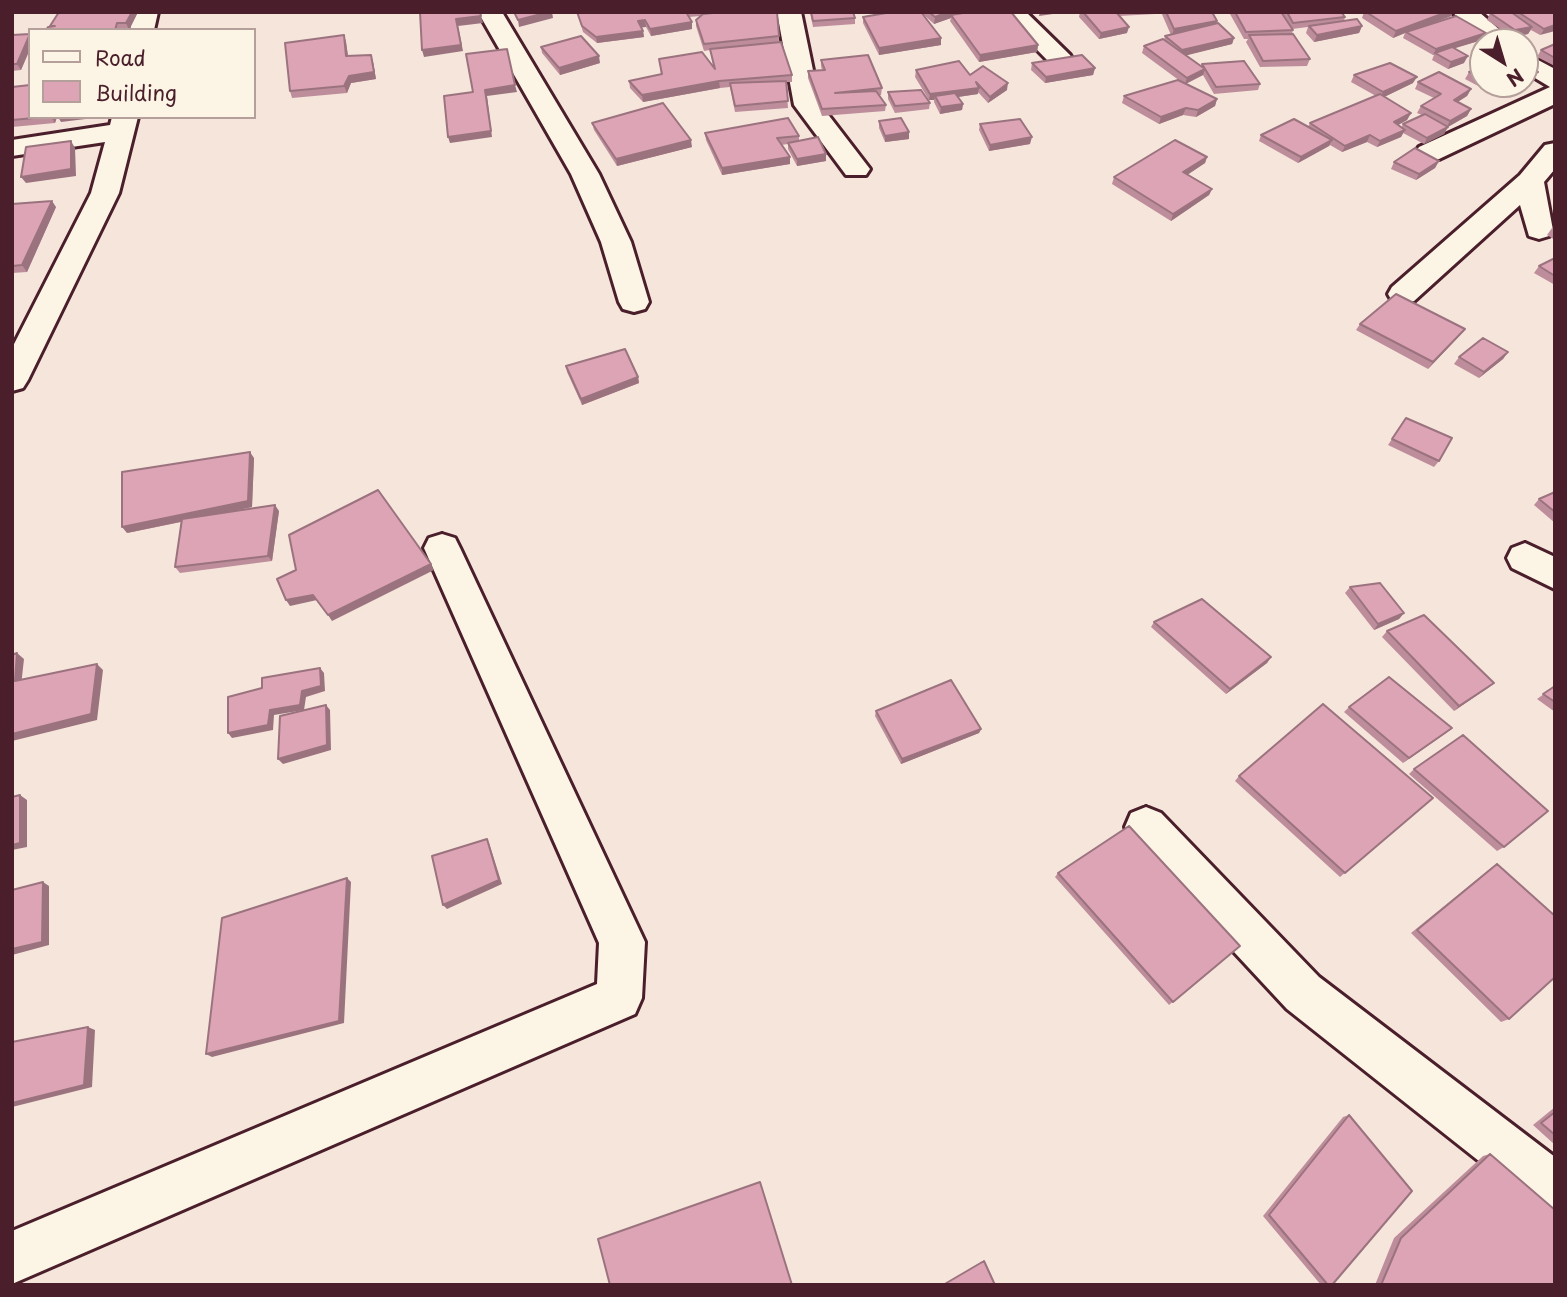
<!DOCTYPE html>
<style>
body{margin:0}
#map{position:relative;width:1567px;height:1297px;overflow:hidden;background:#f6e5db;font-family:"Playpen Sans",sans-serif}
canvas{display:block}
.frame{position:absolute;inset:0;border:14px solid #4a1f2b;pointer-events:none}
.legend{position:absolute;left:28px;top:28px;width:228px;height:91px;box-sizing:border-box;background:#fcf5e5;border:2px solid #b59f9b;margin:0;padding:9px 12px;list-style:none;font-size:21px;color:#4a1f2b}
.legend li{display:flex;align-items:center;gap:14px;height:35px}
.legend b{width:35px;border:2px solid #b59f9b}
.north{position:absolute;left:1469px;top:28px;width:70px;height:70px;box-sizing:border-box;background:#fcf5e5;border:2px solid #b59f9b;border-radius:50%;rotate:143deg;font-size:19px;font-weight:700;line-height:28px;text-align:center;color:#4a1f2b}
.north::after{content:'';display:block;margin:auto;width:24px;height:32px;background:#4a1f2b;clip-path:polygon(50% 0,100% 100%,50% 72%,0 100%)}
</style>
<div id="map">
<canvas width="1567" height="1297"></canvas>
<div class="frame"></div>
<ul class="legend">
<li><b style="height:9px;background:#fcf5e5"></b>Road</li>
<li><b style="height:19px;background:#dda4b5"></b>Building</li>
</ul>
<div class="north">N</div>
</div>
<script>
const context = document.querySelector('canvas').getContext('2d');
context.lineJoin = 'round';
function poly(rows) {
  const path = new Path2D();
  for (const r of rows) {
    path.moveTo(r[0], r[1]);
    for (let i = 2; i < r.length; i += 2) path.lineTo(r[i], r[i + 1]);
  }
  return path;
}
function stroke(path, color, width, dash) {
  context.strokeStyle = color;
  context.lineWidth = width;
  context.lineCap = dash ? 'butt' : 'round';
  context.setLineDash(dash || []);
  context.stroke(path);
}
function fill(path, color) {
  context.fillStyle = color;
  context.fill(path, 'evenodd');
}
const minor = poly([
 [134,12,158,12,154,30,130,30,134,12],
 [478,12,502,12,599,174,631,242,649,302,645,309,634,312,623,309,619,302,601,242,571,174,478,12],
 [777,12,801,12,820,104,870,169,866,175,846,175,794,105,777,12],
 [1000,12,1026,12,1070,55,1073,60,1070,65,1052,65,1000,12],
 [1452,12,1479,12,1514,42,1487,42,1452,12],
 [1525,53,1555,69,1555,104,1439,159,1419,159,1415,153,1419,147,1550,87,1525,72,1525,53],
 [112,117,138,117,119,193,28,380,23,388,12,391,12,348,91,193,105,142,12,156,12,140,110,125,112,117],
 [1555,143,1555,169,1544,182,1553,230,1549,236,1539,239,1529,236,1520,205,1414,301,1403,304,1392,301,1388,294,1392,287,1520,175,1545,145,1555,143],
 [442,534,455,538,460,548,645,942,642,998,635,1014,12,1284,12,1231,597,984,599,943,424,548,429,538,442,534],
 [1525,543,1555,557,1555,589,1512,568,1507,558,1512,548,1525,543],
 [1146,807,1161,813,1319,977,1555,1157,1555,1214,1537,1207,1287,1009,1131,841,1125,827,1131,813,1146,807]
]);
const wall = poly([
 [138,12,129,30,46,30],
 [577,12,686,12,692,22,692,29,651,36,646,27,641,27,643,31,644,37,597,43,583,32],
 [687,12,777,12,779,42,792,75,792,82,786,82,788,108,735,112,730,87,720,88,643,102,630,88,629,81,661,75,659,59,713,65,710,50,704,51,696,26,696,20,700,16,689,17],
 [810,12,853,12,855,18,855,24,813,27],
 [892,12,959,12,959,14,1038,45,1037,52,979,62,950,21,951,18,934,24,924,15,941,45,879,55,863,23,863,17],
 [1080,12,1155,12,1155,14,1119,16,1127,33,1099,39,1079,17],
 [1161,12,1212,12,1217,21,1216,23,1234,38,1232,44,1186,55,1201,66,1202,64,1260,84,1258,90,1214,94,1203,75,1186,84,1217,99,1215,106,1196,117,1183,115,1159,124,1122,103,1124,96,1180,81,1142,53,1144,46,1164,40,1165,36,1171,35],
 [1231,12,1341,12,1345,17,1344,21,1362,26,1359,33,1314,42,1306,33,1308,27,1292,29,1293,30,1292,34,1310,59,1307,66,1260,67,1246,42,1248,39,1244,39,1230,14],
 [1364,12,1453,12,1451,16,1431,24,1486,33,1482,40,1454,48,1464,63,1448,69,1432,60,1434,55,1433,55,1403,38,1405,33,1393,38,1362,18],
 [1514,12,1553,12,1555,14,1540,35,1531,30,1528,34,1512,37,1487,20,1490,13,1513,13],
 [30,34,30,49,21,70,12,71,12,35],
 [344,35,346,42,348,56,371,55,373,62,376,79,351,83,347,93,292,98,290,91],
 [1555,44,1555,66,1537,57,1541,50],
 [541,47,600,63,560,75,542,53],
 [821,60,882,88,881,95,879,95,886,105,885,111,822,116,808,78,808,71,822,70,821,66],
 [1032,63,1095,68,1093,75,1045,83,1031,70],
 [1483,66,1483,84,1523,84,1497,96,1465,79,1469,72],
 [916,70,970,75,1007,90,988,103,978,92,978,94,958,97,963,104,962,110,940,114,934,102,934,100,929,100,915,77],
 [1354,75,1413,83,1384,97,1411,113,1407,120,1398,125,1401,128,1403,124,1422,115,1417,113,1421,106,1434,98,1415,89,1418,82,1471,89,1467,96,1457,102,1471,109,1467,116,1448,127,1444,134,1424,144,1403,133,1401,137,1377,147,1367,142,1342,152,1330,145,1329,146,1298,163,1259,141,1261,135,1308,127,1310,123,1376,96,1351,82],
 [12,87,30,117,57,117,55,123,12,127],
 [888,92,930,103,929,109,895,113,888,99],
 [879,121,909,132,909,139,885,142,879,128],
 [592,123,692,147,617,166,594,130],
 [980,124,1030,144,989,151,979,130],
 [705,133,799,136,799,141,826,161,797,166,788,149,788,144,781,145,790,157,790,164,722,175,706,140],
 [1207,157,1205,163,1187,175,1212,189,1209,195,1171,221,1112,184,1114,177],
 [1439,161,1435,168,1416,180,1391,169,1394,162],
 [12,204,56,207,27,272,12,273],
 [1552,228,1555,228,1555,240,1547,235],
 [1555,258,1555,285,1534,273,1539,266],
 [1360,324,1465,329,1460,335,1428,369,1356,330],
 [1508,352,1503,359,1479,378,1454,364,1459,357],
 [566,366,638,377,639,383,582,405,567,372],
 [1406,418,1439,461,1434,467,1388,445],
 [254,458,252,507,230,512,279,511,272,561,180,573,175,567,181,522,127,533],
 [1555,492,1555,523,1534,505,1539,499],
 [1350,587,1404,613,1399,619,1374,630,1345,593],
 [1154,622,1271,657,1267,663,1226,694,1151,627],
 [1387,631,1494,683,1454,711,1382,637],
 [1555,686,1555,712,1537,699],
 [1349,707,1452,728,1403,763,1344,712],
 [876,711,981,729,979,733,901,764,875,716],
 [1414,769,1504,847,1497,851,1409,774],
 [1239,776,1433,798,1340,877,1235,781],
 [1497,864,1509,1019,1501,1022,1411,933,1491,868],
 [1058,873,1240,946,1169,1005,1055,877],
 [1555,1107,1555,1145,1533,1125],
 [1349,1115,1332,1285,1321,1285,1263,1216,1343,1117],
 [1490,1154,1555,1285,1375,1285,1394,1238,1483,1156]
]);
const shadedWall = poly([
 [132,12,138,12,129,30,126,23],
 [549,12,552,12,553,18,519,27,518,20],
 [949,12,959,12,959,15,951,15,951,18,934,24,935,17],
 [1040,12,1067,12,1039,16],
 [1447,12,1453,12,1451,16,1407,33,1406,32,1405,33,1393,38,1396,31],
 [481,16,483,23,458,26,463,51,424,57,422,50,456,19],
 [645,20,646,27,638,28,638,21],
 [1217,21,1215,28,1172,35,1174,29],
 [692,22,692,29,651,36,650,29],
 [1555,25,1555,31,1540,35,1544,29],
 [1362,26,1359,33,1314,42,1317,35],
 [1129,27,1127,33,1099,39,1101,33],
 [1532,27,1528,34,1512,37,1515,30],
 [643,31,644,37,597,43,596,37],
 [1486,33,1482,40,1436,54,1435,53,1433,55,1436,49],
 [30,34,30,49,21,70,17,64],
 [344,35,346,42,349,63,346,56],
 [941,38,941,45,879,55,879,48],
 [1234,38,1232,44,1180,57,1182,50],
 [1038,45,1037,52,979,62,980,55],
 [371,55,373,62,376,79,351,83,347,93,344,86,349,76],
 [599,56,600,63,560,75,559,68],
 [1468,56,1464,63,1448,69,1451,62],
 [1095,68,1093,75,1045,83,1046,77],
 [1205,69,1203,75,1185,84,1187,78],
 [1538,72,1534,79,1525,83,1525,78],
 [1417,77,1413,83,1380,99,1383,92],
 [719,81,720,88,643,102,642,95],
 [1008,83,1007,90,988,103,990,97],
 [1513,84,1523,84,1497,96,1501,90],
 [515,85,517,92,487,96,492,137,450,143,448,137,485,90],
 [979,88,978,94,937,100,935,96,934,100,929,100,930,94],
 [1471,89,1467,96,1450,107,1454,100],
 [1217,99,1215,106,1196,117,1198,110],
 [963,104,962,110,940,114,941,107],
 [1186,108,1183,115,1159,124,1161,117],
 [1471,109,1467,116,1446,128,1450,121],
 [1411,113,1407,120,1391,129,1394,122],
 [51,117,57,117,55,123],
 [58,117,102,117,61,122],
 [1448,127,1444,134,1424,144,1427,138],
 [1405,130,1401,137,1377,147,1380,141],
 [909,132,909,139,885,142,885,136],
 [1370,135,1367,142,1342,152,1345,146],
 [1032,137,1030,144,989,151,990,145],
 [691,140,692,147,617,166,616,159],
 [1332,140,1329,146,1298,163,1301,157],
 [71,141,75,148,76,176,26,183,21,177],
 [826,154,826,161,797,166,797,159],
 [790,157,790,164,722,175,722,168],
 [1207,157,1205,163,1181,179,1183,172],
 [1439,161,1435,168,1416,180,1419,174],
 [1212,189,1209,195,1171,221,1173,214],
 [52,201,56,207,27,272,22,265],
 [1465,329,1460,335,1428,369,1433,362],
 [1508,352,1503,359,1479,378,1484,372],
 [638,377,639,383,582,405,581,399],
 [250,452,254,458,252,507,127,533,122,527],
 [275,505,279,511,272,561,268,556],
 [431,564,434,570,332,621,328,615],
 [313,595,317,600,290,606,286,600],
 [1404,613,1399,619,1374,630,1378,624],
 [17,653,24,659,21,686,15,681],
 [1271,657,1267,663,1226,694,1230,689],
 [97,664,103,670,97,720,12,741,12,734],
 [320,668,324,673,325,691,306,697,304,710,274,715,273,730,232,738,228,733,302,691],
 [1494,683,1488,688,1454,711,1459,706],
 [326,705,330,710,331,750,283,764,278,759],
 [1452,728,1446,733,1403,763,1409,758],
 [981,729,979,733,901,764,902,759],
 [20,795,27,800,27,847,12,850],
 [487,839,489,843,502,884,447,909,443,905],
 [347,878,351,882,344,1023,212,1057,206,1054],
 [43,882,49,886,49,945,12,955,12,949],
 [88,1027,95,1030,92,1087,12,1107,12,1103]
]);
const building = poly([
 [59,12,132,12,126,23,117,23,115,30,46,30,48,27,55,26,50,26,59,12],
 [420,12,480,12,481,16,456,19,461,45,422,50,420,12],
 [514,12,549,12,518,20,514,12],
 [577,12,686,12,692,22,650,29,645,20,638,21,643,31,596,37,582,26,577,12],
 [722,12,777,12,779,36,704,44,696,20,703,14,722,12],
 [811,12,853,12,855,18,813,21,811,12],
 [892,12,921,12,941,38,879,48,863,17,892,12],
 [929,12,949,12,935,17,929,12],
 [969,12,1011,12,1038,45,980,55,951,15,969,12],
 [1083,12,1116,12,1129,27,1101,33,1083,12],
 [1166,12,1212,12,1217,21,1174,29,1166,12],
 [1235,12,1281,12,1293,30,1246,32,1235,12],
 [1287,12,1341,12,1345,17,1293,23,1287,12],
 [1366,12,1447,12,1396,31,1366,12],
 [1493,12,1511,12,1532,27,1515,30,1490,13,1493,12],
 [1518,12,1553,12,1555,14,1555,25,1544,29,1518,12],
 [1456,16,1486,33,1436,49,1406,32,1456,16],
 [1357,19,1362,26,1317,35,1309,26,1357,19],
 [1218,23,1234,38,1182,50,1165,36,1218,23],
 [30,34,17,64,12,64,12,35,30,34],
 [1293,34,1310,59,1263,61,1249,35,1293,34],
 [344,35,346,56,371,55,374,72,349,76,344,86,290,91,285,43,344,35],
 [581,36,599,56,559,68,541,47,581,36],
 [1163,39,1205,69,1187,78,1144,46,1163,39],
 [781,42,792,75,719,81,642,95,629,81,662,74,659,59,702,52,715,69,710,49,781,42],
 [1555,44,1555,58,1541,50,1555,44],
 [1452,47,1468,56,1451,62,1435,53,1452,47],
 [507,49,515,85,485,90,491,131,448,137,444,96,473,92,466,54,507,49],
 [868,55,882,88,835,93,876,91,886,105,822,109,808,71,825,70,821,60,868,55],
 [1082,55,1095,68,1046,77,1032,63,1082,55],
 [959,61,970,75,983,66,1008,83,990,97,976,82,979,88,930,94,916,70,959,61],
 [1244,61,1260,84,1216,87,1202,64,1244,61],
 [1390,63,1417,77,1383,92,1354,75,1390,63],
 [1525,65,1538,72,1525,78,1525,65],
 [1483,66,1483,80,1469,72,1483,66],
 [1439,72,1471,89,1454,100,1471,109,1450,121,1421,106,1441,94,1418,82,1439,72],
 [1178,80,1217,99,1198,110,1186,108,1161,117,1124,96,1178,80],
 [786,81,788,101,735,106,730,83,786,81],
 [1491,84,1513,84,1501,90,1491,84],
 [30,85,30,117,45,117,12,120,12,87,30,85],
 [921,90,930,103,895,106,888,92,921,90],
 [955,93,963,104,941,107,935,96,955,93],
 [1380,94,1411,113,1394,122,1405,130,1380,141,1370,135,1345,146,1310,123,1380,94],
 [663,103,691,140,616,159,592,123,663,103],
 [1425,114,1448,127,1427,138,1403,124,1425,114],
 [788,118,799,136,777,138,790,157,722,168,705,133,788,118],
 [901,118,909,132,885,136,879,121,901,118],
 [1020,119,1032,137,990,145,980,124,1020,119],
 [1294,119,1332,140,1301,157,1261,135,1294,119],
 [818,137,826,154,797,159,788,143,818,137],
 [1175,140,1207,157,1183,172,1212,189,1173,214,1114,177,1175,140],
 [71,141,71,169,21,177,26,147,71,141],
 [1415,148,1439,161,1419,174,1394,162,1415,148],
 [52,201,22,265,12,266,12,204,52,201],
 [1555,258,1555,276,1539,266,1555,258],
 [1396,294,1465,329,1433,362,1360,324,1396,294],
 [1483,338,1508,352,1484,372,1459,357,1483,338],
 [625,349,638,377,581,399,566,366,625,349],
 [1406,418,1452,438,1439,461,1392,439,1406,418],
 [250,452,248,501,122,527,122,472,250,452],
 [378,490,431,564,328,615,313,595,286,600,277,579,296,570,289,535,378,490],
 [1555,492,1555,512,1539,499,1555,492],
 [275,505,268,556,175,567,182,519,275,505],
 [1380,583,1404,613,1378,624,1350,587,1380,583],
 [1202,599,1271,657,1230,689,1154,622,1202,599],
 [1424,615,1494,683,1459,706,1387,631,1424,615],
 [17,653,15,681,97,664,91,714,12,734,12,655,17,653],
 [320,668,321,686,302,691,300,705,270,710,268,725,228,733,228,697,262,688,262,678,320,668],
 [1389,677,1452,728,1409,758,1349,707,1389,677],
 [951,680,981,729,902,759,876,711,951,680],
 [1555,686,1555,702,1543,694,1555,686],
 [1323,704,1433,798,1345,873,1239,776,1323,704],
 [326,705,327,745,278,759,280,716,326,705],
 [1463,735,1548,811,1504,847,1414,769,1463,735],
 [20,795,20,843,12,845,12,797,20,795],
 [1129,826,1240,946,1173,1002,1058,873,1129,826],
 [487,839,499,880,443,905,432,856,487,839],
 [1497,864,1555,916,1555,977,1509,1019,1417,930,1497,864],
 [347,878,339,1021,206,1054,222,918,347,878],
 [43,882,42,942,12,949,12,890,43,882],
 [88,1027,84,1085,12,1103,12,1042,88,1027],
 [1555,1112,1555,1135,1541,1123,1555,1112],
 [1349,1115,1412,1191,1332,1285,1328,1285,1269,1215,1349,1115],
 [1490,1154,1555,1210,1555,1285,1381,1285,1401,1238,1490,1154],
 [760,1182,792,1285,610,1285,598,1239,760,1182],
 [984,1261,995,1285,943,1285,984,1261]
]);
stroke(minor, '#4a1f2b', 6);
fill(minor, '#fcf5e5');
fill(wall, '#be8d9c');
fill(shadedWall, '#9b737f');
fill(building, '#dda4b5');
stroke(building, '#9b737f', 2);
</script>
